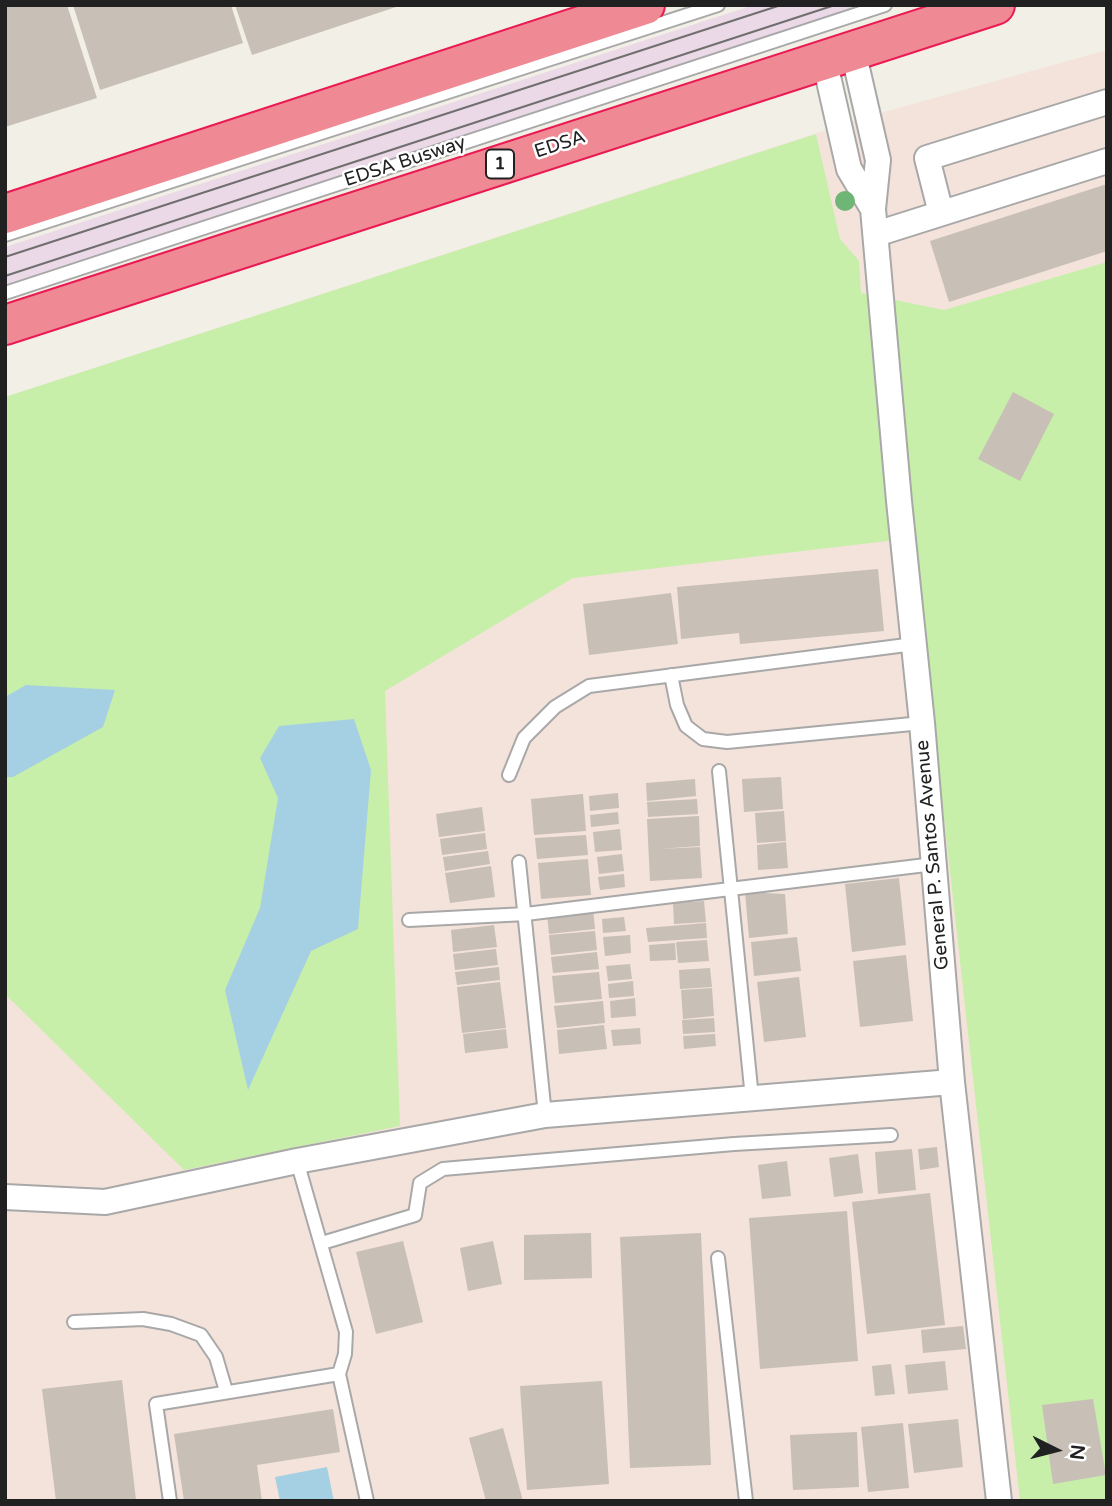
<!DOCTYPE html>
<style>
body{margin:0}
#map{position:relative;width:1112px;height:1506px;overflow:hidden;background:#f2efe7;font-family:"Varela Round",sans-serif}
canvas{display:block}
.frame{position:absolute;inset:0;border:7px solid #212121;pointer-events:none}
.north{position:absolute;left:1021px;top:1415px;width:70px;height:70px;-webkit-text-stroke:5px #fff;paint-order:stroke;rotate:96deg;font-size:19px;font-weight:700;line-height:28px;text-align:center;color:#212121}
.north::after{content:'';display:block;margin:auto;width:24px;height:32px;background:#212121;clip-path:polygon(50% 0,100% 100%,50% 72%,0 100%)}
</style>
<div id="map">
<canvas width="1112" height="1506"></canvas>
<div class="frame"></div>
<div class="north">N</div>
</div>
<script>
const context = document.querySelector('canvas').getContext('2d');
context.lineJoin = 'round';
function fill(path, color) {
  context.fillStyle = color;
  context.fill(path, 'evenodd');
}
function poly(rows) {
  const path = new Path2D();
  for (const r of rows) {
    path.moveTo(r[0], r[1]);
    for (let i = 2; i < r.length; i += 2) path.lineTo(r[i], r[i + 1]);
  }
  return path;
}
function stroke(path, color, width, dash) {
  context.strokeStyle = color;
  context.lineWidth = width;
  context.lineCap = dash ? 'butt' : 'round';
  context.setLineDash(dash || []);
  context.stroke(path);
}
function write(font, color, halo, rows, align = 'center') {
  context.font = font + ' "Varela Round",sans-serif';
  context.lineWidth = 5;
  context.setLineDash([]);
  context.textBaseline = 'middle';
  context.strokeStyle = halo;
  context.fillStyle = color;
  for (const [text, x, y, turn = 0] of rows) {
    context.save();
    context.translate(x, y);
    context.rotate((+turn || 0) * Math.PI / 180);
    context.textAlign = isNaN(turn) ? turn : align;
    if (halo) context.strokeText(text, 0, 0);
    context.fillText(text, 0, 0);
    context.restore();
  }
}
const industrial = poly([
 [754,5,863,5,5,286,5,247]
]);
const military = poly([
 [1107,50,1107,1501,5,1501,5,397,866,117]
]);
const grass = poly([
 [816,134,840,239,859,261,861,293,944,310,1107,262,1107,1501,1020,1501,913,538,573,578,385,691,400,1126,184,1170,5,994,5,397]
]);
const water = poly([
 [26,685,115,690,103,727,13,777,5,777,5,697],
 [354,719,371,770,358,929,311,951,248,1090,225,990,260,908,278,798,260,758,279,726],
 [327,1467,334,1501,280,1501,275,1477]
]);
const building = poly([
 [5,5,67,5,97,98,5,127],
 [73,5,231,5,243,43,100,90],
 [235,5,399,5,399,6,252,55],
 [1107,184,1107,251,949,302,930,241],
 [1013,392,1054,414,1020,481,978,459],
 [878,569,884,631,740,644,739,633,681,639,677,587],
 [671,593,678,644,589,655,583,604],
 [781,777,783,809,744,812,742,779],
 [695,779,696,796,647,801,646,783],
 [618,793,619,808,590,811,589,796],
 [583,794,586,831,534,835,531,799],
 [697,799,698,814,648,817,647,802],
 [482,807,485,831,439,837,436,814],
 [784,811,786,841,757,843,755,813],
 [618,812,619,824,591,827,590,815],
 [699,816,700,846,659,849,700,847,702,878,650,881,647,819],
 [620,829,622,850,595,852,593,832],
 [485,833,487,849,442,855,440,839],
 [586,835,588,855,537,859,535,838],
 [786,842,788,868,758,870,757,845],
 [488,851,490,864,445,871,443,857],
 [622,854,624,871,599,874,597,857],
 [588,859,591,895,541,899,538,863],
 [491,866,495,897,450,903,445,873],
 [624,874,625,887,600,890,598,877],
 [899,878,906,945,852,952,845,884],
 [745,892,785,894,788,934,749,938],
 [704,901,706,922,674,924,673,903],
 [593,909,595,929,549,934,547,914],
 [624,917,626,931,603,933,602,919],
 [706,923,707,938,648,942,646,928],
 [494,925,497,947,453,952,451,930],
 [595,931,597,950,551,955,549,935],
 [630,935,631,953,605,956,603,937],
 [797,937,801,971,754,976,751,942],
 [707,940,709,961,678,963,676,942],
 [675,943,676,960,650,961,649,945],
 [496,949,498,965,455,970,453,954],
 [597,952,599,969,553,973,551,957],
 [906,955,913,1021,860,1027,853,961],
 [630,964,632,979,608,981,606,966],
 [499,967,500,980,457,985,455,972],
 [710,968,712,987,680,989,679,970],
 [599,972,602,999,555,1003,552,976],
 [799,977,806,1037,764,1042,757,982],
 [633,981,634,996,609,998,608,984],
 [500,982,506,1028,462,1033,457,987],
 [712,988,714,1016,683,1019,681,990],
 [635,998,636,1016,611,1018,610,1001],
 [603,1001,605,1023,557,1028,554,1006],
 [714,1018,715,1032,683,1034,682,1020],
 [604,1025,607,1049,559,1054,557,1030],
 [640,1028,641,1044,613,1046,611,1030],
 [506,1029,508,1048,465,1053,463,1034],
 [715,1034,716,1046,684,1049,683,1036],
 [937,1147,939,1167,920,1170,918,1149],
 [912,1149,916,1190,878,1194,875,1152],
 [858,1154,863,1193,834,1197,829,1158],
 [787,1161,791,1196,762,1199,758,1165],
 [930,1193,945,1325,867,1334,852,1202],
 [847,1211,858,1361,760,1369,749,1218],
 [591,1233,592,1278,524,1280,524,1235],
 [701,1233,711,1465,630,1468,620,1237],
 [403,1241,423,1322,376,1334,356,1252],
 [493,1241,502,1284,468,1291,460,1248],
 [963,1326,966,1349,923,1353,921,1330],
 [945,1361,948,1390,908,1394,905,1365],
 [891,1364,895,1394,875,1396,872,1366],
 [122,1380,136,1500,56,1501,42,1389],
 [602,1381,609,1484,527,1490,520,1386],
 [1093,1399,1106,1475,1053,1484,1042,1405],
 [333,1409,340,1452,257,1465,262,1501,184,1501,174,1434],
 [958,1419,963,1467,914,1473,908,1424],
 [903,1423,909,1488,868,1492,861,1427],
 [503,1428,523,1501,486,1501,469,1438],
 [857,1432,859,1487,793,1490,790,1435]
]);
const lane = poly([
 [5,235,718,5],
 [5,293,885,5],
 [671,675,677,705,686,726,703,739,727,742,922,723],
 [719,771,752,1098],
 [509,775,524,738,555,707,589,686,914,644],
 [519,862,545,1115],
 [409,920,526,914,934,864],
 [297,1161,346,1332,345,1354,339,1374,367,1501],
 [322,1243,415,1215,420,1183,443,1169,734,1144,891,1135],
 [718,1258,746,1501],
 [74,1322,143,1319,171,1324,201,1335,216,1357,226,1391],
 [170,1501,156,1404,339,1374]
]);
const street = poly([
 [853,51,878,160,873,209,899,501,922,723,952,1082,999,1501],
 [824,59,849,169,873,209],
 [941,213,927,158,1107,102],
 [876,234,1107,161],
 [5,1197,105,1202,297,1161,545,1115,952,1082]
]);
const highway = poly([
 [5,214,645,5],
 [5,325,995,5]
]);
const tram = poly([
 [5,257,781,5],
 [5,276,835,5]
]);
const trees = [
 [845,201]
];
const shields = [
 [500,164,28]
];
const shieldNames = [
 ["1",500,164]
];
const streetNames = [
 ["EDSA",560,145,-18],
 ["EDSA Busway",405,162,-18],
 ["General P. Santos Avenue",933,855,-95]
];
fill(industrial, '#ecd9e7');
fill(military, '#f4e3da');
fill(grass, '#c7efaa');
fill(water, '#a5d0e3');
fill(building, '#c8bfb6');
stroke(lane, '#a8a8a8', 16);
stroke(street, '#a8a8a8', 28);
stroke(highway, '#ea1b52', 42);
stroke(lane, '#fff', 12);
stroke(street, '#fff', 24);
stroke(highway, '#ef8a95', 38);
stroke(tram, '#6f6f6f', 2);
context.fillStyle = '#6fb576';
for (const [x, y] of trees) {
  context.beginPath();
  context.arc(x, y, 10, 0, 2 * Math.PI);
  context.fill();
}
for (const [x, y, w] of shields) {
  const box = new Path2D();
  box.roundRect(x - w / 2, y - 14.5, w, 29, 5);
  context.fillStyle = '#fff';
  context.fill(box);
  stroke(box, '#212121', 2);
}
write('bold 18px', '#212121', null, shieldNames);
write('19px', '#212121', '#fff', streetNames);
</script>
